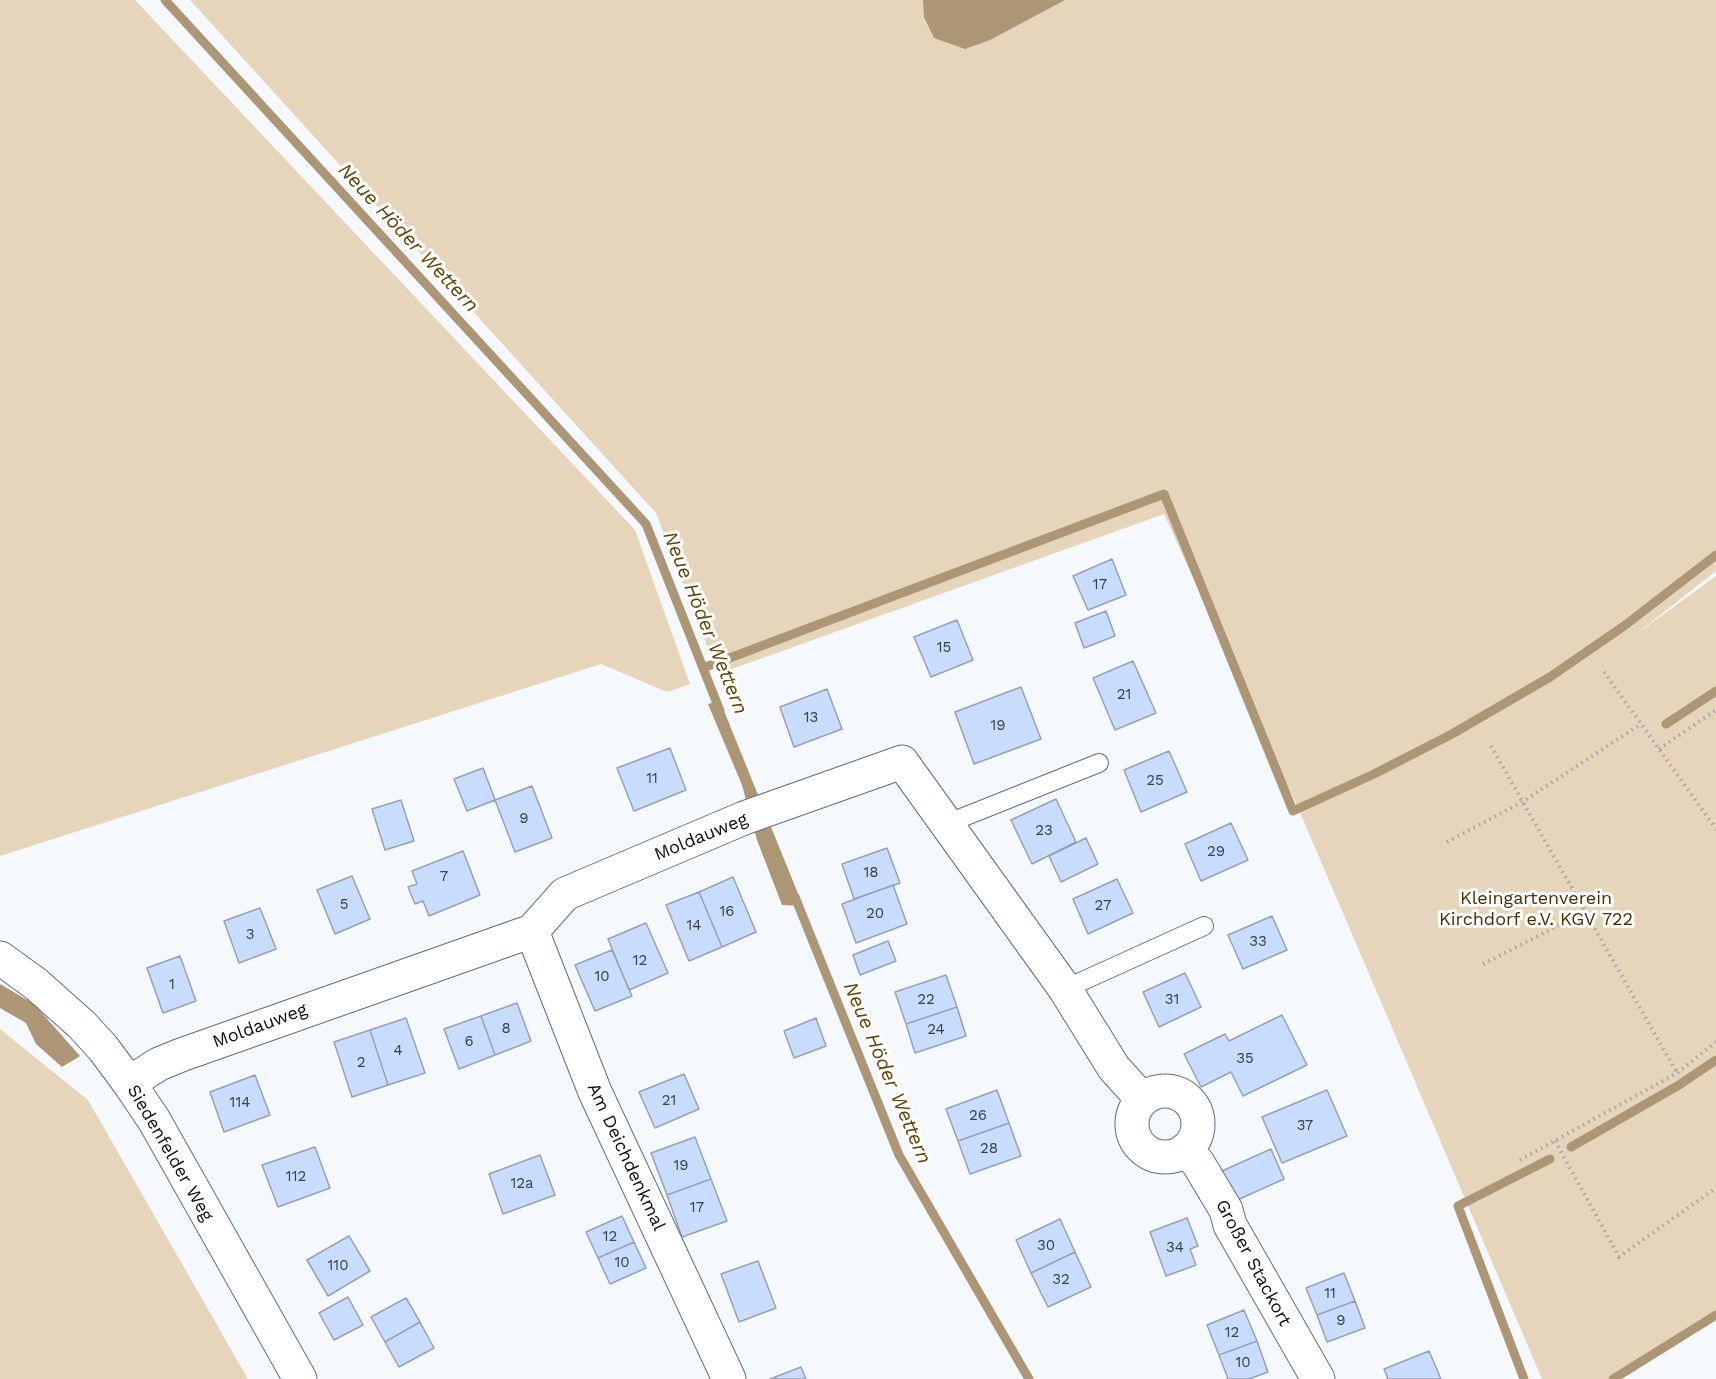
<!DOCTYPE html>
<meta charset="utf-8">
<style>
body{margin:0}
canvas{display:block;background:#f5f8fc}
</style>
<canvas width="1716" height="1379"></canvas>
<script>
const context = document.querySelector('canvas').getContext('2d');
context.lineJoin = 'round';
function fill(path, color) {
  context.fillStyle = color;
  context.fill(path, 'evenodd');
}
function poly(rows) {
  const path = new Path2D();
  for (const r of rows) {
    if (r.length === 3) {
      path.moveTo(r[0] + r[2], r[1]);
      path.arc(r[0], r[1], r[2], 0, 2 * Math.PI);
      continue;
    }
    path.moveTo(r[0], r[1]);
    for (let i = 2; i < r.length; i += 2) path.lineTo(r[i], r[i + 1]);
  }
  return path;
}
function stroke(path, color, width, dash) {
  context.strokeStyle = color;
  context.lineWidth = width;
  context.lineCap = dash ? 'butt' : 'round';
  context.setLineDash(dash || []);
  context.stroke(path);
}
function write(font, color, halo, rows, align = 'center') {
  context.font = font + ' "Work Sans",sans-serif';
  context.lineWidth = 6;
  context.setLineDash([]);
  context.textBaseline = 'middle';
  context.strokeStyle = halo;
  context.fillStyle = color;
  for (const [text, x, y, turn = 0] of rows) {
    context.save();
    context.translate(x, y);
    context.rotate((+turn || 0) * Math.PI / 180);
    context.textAlign = isNaN(turn) ? turn : align;
    if (halo) context.strokeText(text, 0, 0);
    context.fillText(text, 0, 0);
    context.restore();
  }
}
const green = poly([
 [0,0,135,0,635,530,690,684,667,692,601,664,0,856],
 [190,0,1716,0,1716,571,1631,638,1716,576,1716,1319,1622,1379,1542,1379,1302,817,1164,514,718,674,656,513],
 [0,1029,88,1100,248,1379,0,1379]
]);
const water = poly([
 [923,0,1065,0,990,40,965,49,934,38,924,17],
 [720,701,803,906,782,905,757,840,742,785,708,704],
 [0,984,34,1004,80,1056,62,1067,36,1044,26,1023,0,1008]
]);
const stream = poly([
 [165,0,646,524,720,711],
 [703,668,1164,494,1293,811,1374,774,1452,734,1550,677,1624,626,1716,555],
 [1666,724,1716,691],
 [795,897,899,1155,1029,1379],
 [1571,1147,1679,1085,1716,1060],
 [1524,1379,1458,1206,1550,1159],
 [1613,1379,1716,1315]
]);
const building = poly([
 [1112,559,1126,595,1088,610,1073,576,1112,559],
 [1106,611,1115,636,1084,648,1075,623,1106,611],
 [957,620,973,660,931,677,914,637,957,620],
 [1133,661,1156,713,1115,730,1093,678,1133,661],
 [1021,687,1041,739,974,764,955,712,1021,687],
 [827,689,842,729,794,747,780,707,827,689],
 [670,748,686,790,634,811,617,768,670,748],
 [1169,751,1187,792,1141,812,1124,770,1169,751],
 [483,768,495,800,467,811,454,779,483,768],
 [532,786,552,838,515,852,495,800,532,786],
 [1056,799,1076,842,1032,864,1011,820,1056,799],
 [401,800,414,841,385,850,372,809,401,800],
 [1231,823,1248,860,1201,881,1185,844,1231,823],
 [1086,838,1098,864,1061,882,1049,856,1086,838],
 [887,848,900,883,854,899,842,864,887,848],
 [463,851,480,895,429,916,423,901,415,904,408,887,417,884,412,871,463,851],
 [352,876,370,919,335,934,317,890,352,876],
 [733,877,756,932,722,947,699,892,733,877],
 [1117,879,1133,913,1088,934,1073,899,1117,879],
 [893,885,907,924,856,943,842,904,893,885],
 [699,892,722,947,689,961,666,905,699,892],
 [260,908,276,949,239,963,224,921,260,908],
 [1272,916,1287,950,1243,969,1228,935,1272,916],
 [646,923,668,973,629,990,608,939,646,923],
 [888,941,896,961,860,975,853,955,888,941],
 [612,950,632,996,595,1011,575,965,612,950],
 [180,956,196,1001,163,1013,147,968,180,956],
 [1185,973,1201,1007,1159,1027,1143,992,1185,973],
 [946,975,957,1007,906,1024,895,992,946,975],
 [517,1003,531,1041,495,1055,481,1016,517,1003],
 [957,1007,966,1036,915,1053,906,1024,957,1007],
 [1282,1015,1307,1065,1243,1096,1231,1072,1201,1087,1184,1054,1225,1034,1229,1041,1282,1015],
 [481,1016,495,1055,459,1069,444,1029,481,1016],
 [406,1018,425,1073,388,1085,370,1030,406,1018],
 [816,1018,826,1046,794,1058,784,1031,816,1018],
 [370,1030,388,1085,352,1097,334,1042,370,1030],
 [684,1074,699,1109,655,1128,639,1092,684,1074],
 [255,1075,270,1115,224,1132,210,1092,255,1075],
 [997,1090,1009,1123,958,1141,946,1109,997,1090],
 [1327,1090,1347,1136,1282,1163,1262,1117,1327,1090],
 [1009,1123,1021,1156,970,1174,958,1141,1009,1123],
 [695,1137,711,1179,667,1195,651,1153,695,1137],
 [315,1147,330,1188,278,1207,262,1165,315,1147],
 [1271,1149,1284,1179,1235,1201,1222,1171,1271,1149],
 [540,1155,555,1195,503,1214,489,1174,540,1155],
 [711,1179,727,1221,682,1237,667,1195,711,1179],
 [622,1216,634,1242,598,1258,586,1232,622,1216],
 [1187,1218,1198,1246,1190,1249,1196,1265,1166,1276,1150,1232,1187,1218],
 [1060,1219,1075,1252,1031,1273,1016,1240,1060,1219],
 [349,1236,370,1271,328,1296,307,1260,349,1236],
 [634,1242,646,1268,610,1284,598,1258,634,1242],
 [1075,1252,1091,1287,1048,1307,1031,1273,1075,1252],
 [758,1261,776,1308,739,1322,721,1274,758,1261],
 [1344,1273,1355,1301,1317,1315,1306,1288,1344,1273],
 [348,1297,363,1325,334,1340,319,1313,348,1297],
 [406,1298,420,1322,385,1342,371,1317,406,1298],
 [1355,1301,1365,1328,1327,1342,1317,1315,1355,1301],
 [1244,1310,1257,1341,1219,1355,1207,1325,1244,1310],
 [420,1322,434,1348,399,1367,385,1342,420,1322],
 [1257,1341,1268,1372,1249,1379,1228,1379,1219,1355,1257,1341],
 [1429,1351,1441,1379,1388,1379,1384,1369,1429,1351],
 [801,1367,806,1379,770,1379,801,1367]
]);
const path = poly([
 [1604,672,1716,829],
 [1491,746,1677,1073],
 [1659,749,1716,710],
 [1447,842,1522,802,1641,724],
 [1483,964,1585,912],
 [1555,1141,1619,1257,1716,1188],
 [1520,1160,1677,1073,1716,1042]
]);
const service = poly([
 [946,824,1099,763],
 [1065,989,1204,926]
]);
const minor = poly([
 [532,931,595,1092,729,1379],
 [0,958,36,984,82,1025,103,1048,129,1083,154,1120,300,1379],
 [129,1083,159,1064,181,1055,532,931,565,894,744,818,902,762,1065,989,1114,1068,1142,1099],
 [1165,1124,33],
 [1185,1150,1198,1163,1226,1210,1230,1225,1318,1379]
]);
const numberNames = [
 ["17",1100,585],
 ["15",944,648],
 ["21",1124,695],
 ["13",811,718],
 ["19",998,726],
 ["11",652,779],
 ["25",1155,781],
 ["9",524,819],
 ["23",1044,831],
 ["29",1216,852],
 ["18",871,873],
 ["7",444,877],
 ["5",344,905],
 ["27",1103,906],
 ["16",727,912],
 ["20",875,914],
 ["14",694,926],
 ["3",250,935],
 ["33",1258,942],
 ["12",640,961],
 ["10",602,977],
 ["1",172,985],
 ["22",926,1000],
 ["31",1172,1000],
 ["8",506,1029],
 ["24",936,1030],
 ["6",469,1042],
 ["4",398,1051],
 ["35",1245,1059],
 ["2",361,1063],
 ["21",669,1101],
 ["114",240,1103],
 ["26",978,1116],
 ["37",1305,1126],
 ["28",989,1149],
 ["19",681,1166],
 ["112",296,1177],
 ["12a",522,1184],
 ["17",697,1208],
 ["12",610,1237],
 ["30",1046,1246],
 ["34",1175,1248],
 ["10",622,1263],
 ["110",338,1266],
 ["32",1061,1280],
 ["11",1330,1294],
 ["9",1341,1321],
 ["12",1232,1333],
 ["10",1243,1363]
];
const streetNames = [
 ["Moldauweg",701,837,-22],
 ["Moldauweg",260,1026,-20],
 ["Siedenfelder Weg",170,1153,60],
 ["Am Deichdenkmal",626,1157,65],
 ["Großer Stackort",1253,1263,62]
];
const parkNames = [
 ["Kleingartenverein",1536,899],
 ["Kirchdorf e.V. KGV 722",1536,920]
];
const waterNames = [
 ["Neue Höder Wettern",408,238,47],
 ["Neue Höder Wettern",705,623,68],
 ["Neue Höder Wettern",887,1073,67]
];
fill(green, '#e6d5bb');
fill(water, '#ac9675');
stroke(stream, '#ac9675', 9);
fill(building, '#c8dcfe');
stroke(building, '#96a1b5', 1.5);
stroke(service, '#626d80', 20);
stroke(minor, '#626d80', 35);
stroke(path, '#a2a5aa', 4, [1.5, 4.5]);
stroke(service, '#fff', 18);
stroke(minor, '#fff', 33);
write('15px', '#39404e', null, numberNames);
write('18px', '#090c13', '#fff', streetNames);
write('18px', '#462e01', '#fff', parkNames);
write('italic 20px', '#624204', '#fff', waterNames);
</script>
